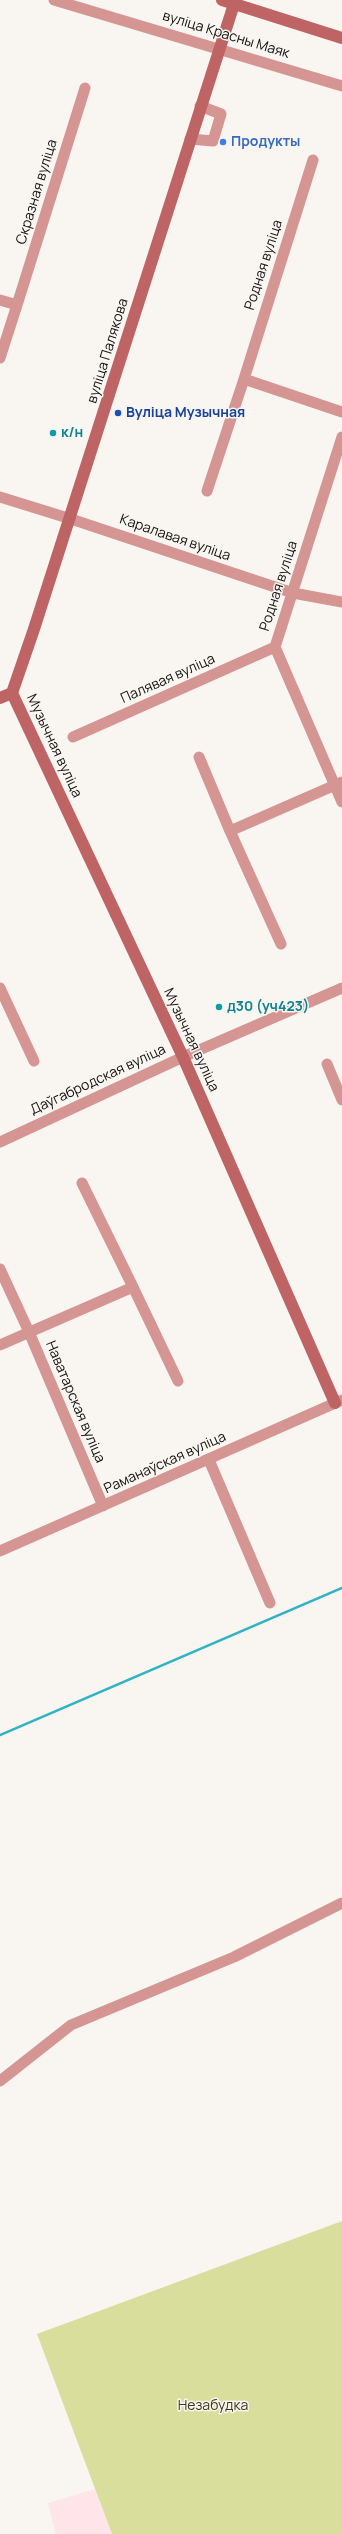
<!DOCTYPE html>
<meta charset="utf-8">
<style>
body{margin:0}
canvas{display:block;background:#f9f5f1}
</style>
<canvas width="342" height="2534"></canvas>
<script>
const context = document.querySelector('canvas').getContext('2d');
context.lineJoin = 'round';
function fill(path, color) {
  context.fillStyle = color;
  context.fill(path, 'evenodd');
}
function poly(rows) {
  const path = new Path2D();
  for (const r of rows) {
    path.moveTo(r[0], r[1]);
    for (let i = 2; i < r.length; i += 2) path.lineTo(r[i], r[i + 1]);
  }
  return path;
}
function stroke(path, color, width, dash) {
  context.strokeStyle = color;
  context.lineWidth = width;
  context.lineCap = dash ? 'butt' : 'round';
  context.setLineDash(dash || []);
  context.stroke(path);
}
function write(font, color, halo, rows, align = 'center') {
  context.font = font + ' Manrope,sans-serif';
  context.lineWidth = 3;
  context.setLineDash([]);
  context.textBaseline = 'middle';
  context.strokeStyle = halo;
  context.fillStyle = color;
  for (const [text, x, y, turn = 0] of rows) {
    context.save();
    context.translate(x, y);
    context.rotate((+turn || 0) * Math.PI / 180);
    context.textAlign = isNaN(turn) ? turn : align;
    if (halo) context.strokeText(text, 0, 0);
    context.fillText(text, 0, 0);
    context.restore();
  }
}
const industrial = poly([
 [95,2489,112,2534,56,2534,48,2503]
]);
const green = poly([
 [342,2221,342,2534,112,2534,37,2334]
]);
const stream = poly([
 [0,1735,342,1588]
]);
const street = poly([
 [54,0,342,86],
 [190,139,213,141,221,114,200,106],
 [0,300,17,305,0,358],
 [17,305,85,88],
 [244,379,313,160],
 [342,437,275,647,342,802],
 [207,491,244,379,342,412],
 [0,497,71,519,293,593,342,602],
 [73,737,275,647],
 [199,757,230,831],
 [281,944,230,831,342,782],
 [0,988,34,1061],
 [327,1064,342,1100],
 [0,1142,183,1057,342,988],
 [82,1183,133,1287],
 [0,1269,29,1332,103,1506],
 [0,1345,133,1287,178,1381],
 [209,1460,270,1603],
 [0,1551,342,1400],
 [0,2081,71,2025,234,1957,342,1903]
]);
const secondary = poly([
 [222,0,342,38],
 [12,693,183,1057,335,1403],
 [0,698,12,693,34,629,234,4]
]);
const markers = [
 [223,142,4,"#3f7fe0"],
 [118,413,4,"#1a4fb4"],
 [53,433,4,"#0f9aa8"],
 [219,1007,4,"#0f9aa8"]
];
const streetNames = [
 ["вуліца Красны Маяк",226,35,17],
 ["Скразная вуліца",37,192,-73],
 ["Родная вуліца",264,265,-72],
 ["вуліца Палякова",108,351,-73],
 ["Каралавая вуліца",175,538,19],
 ["Родная вуліца",279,586,-72],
 ["Палявая вуліца",168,679,-24],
 ["Музычная вуліца",54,746,65],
 ["Музычная вуліца",191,1040,65],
 ["Даўгабродская вуліца",98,1080,-25],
 ["Наватарская вуліца",75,1402,67],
 ["Раманаўская вуліца",165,1463,-24]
];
const shopNames = [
 ["Продукты",231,142]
];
const transitNames = [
 ["Вуліца Музычная",126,413]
];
const cultureNames = [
 ["к/н",61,433],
 ["д30 (уч423)",227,1007]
];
const parkNames = [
 ["Незабудка",213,2406]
];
fill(industrial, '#ffe4e9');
fill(green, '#dade9d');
stroke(stream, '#30b3c5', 2.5);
stroke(street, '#d49593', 11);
stroke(secondary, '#be6464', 12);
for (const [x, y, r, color] of markers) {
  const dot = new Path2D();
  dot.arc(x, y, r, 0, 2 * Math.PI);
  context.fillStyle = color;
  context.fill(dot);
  stroke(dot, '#f9f5f1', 1.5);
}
write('14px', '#131211', '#f9f5f1', streetNames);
write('bold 14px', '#366cbe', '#f9f5f1', shopNames, 'left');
write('bold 14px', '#164399', '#f9f5f1', transitNames, 'left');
write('bold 14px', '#0d838f', '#f9f5f1', cultureNames, 'left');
write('14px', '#3a3b16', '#f9f5f1', parkNames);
</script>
